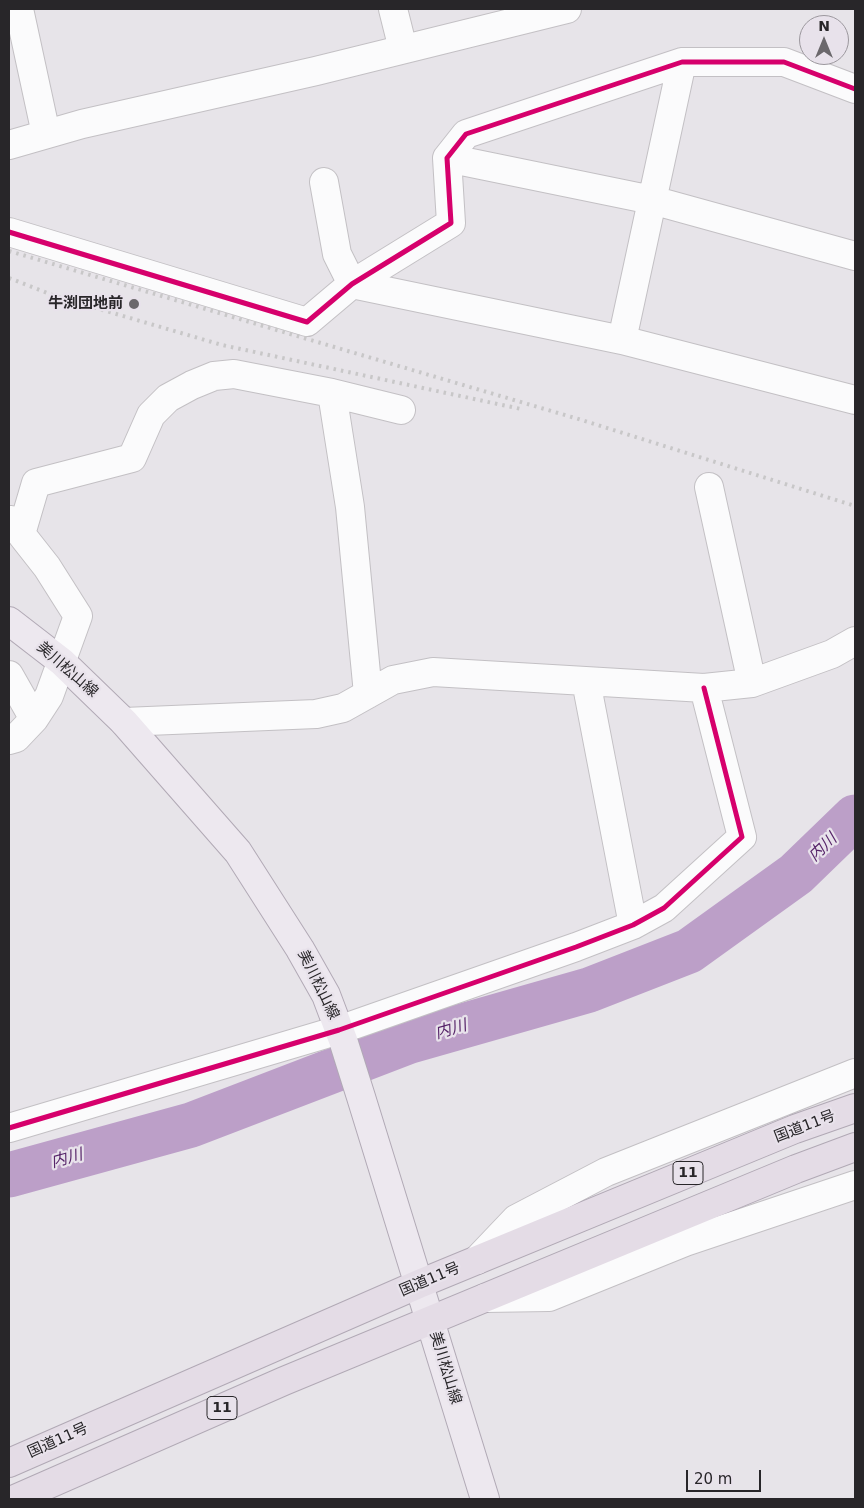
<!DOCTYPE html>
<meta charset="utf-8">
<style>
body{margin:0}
#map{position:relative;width:864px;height:1508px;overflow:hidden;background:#e7e4e9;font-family:"DejaVu Sans",sans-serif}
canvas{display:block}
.frame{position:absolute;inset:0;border:10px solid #282629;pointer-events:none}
.north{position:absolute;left:799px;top:15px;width:50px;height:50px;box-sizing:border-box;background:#e8e2eb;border:1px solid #9b979d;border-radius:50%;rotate:0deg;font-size:14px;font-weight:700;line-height:20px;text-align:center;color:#282629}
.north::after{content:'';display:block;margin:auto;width:18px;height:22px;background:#6b686c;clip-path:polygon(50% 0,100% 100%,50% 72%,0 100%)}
.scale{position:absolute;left:686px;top:1470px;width:75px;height:22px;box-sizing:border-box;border:2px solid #282629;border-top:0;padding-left:6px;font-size:15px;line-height:18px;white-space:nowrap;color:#282629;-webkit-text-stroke:4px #e8e2eb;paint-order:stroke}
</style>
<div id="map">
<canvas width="864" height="1508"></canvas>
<div class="frame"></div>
<div class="north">N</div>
<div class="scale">20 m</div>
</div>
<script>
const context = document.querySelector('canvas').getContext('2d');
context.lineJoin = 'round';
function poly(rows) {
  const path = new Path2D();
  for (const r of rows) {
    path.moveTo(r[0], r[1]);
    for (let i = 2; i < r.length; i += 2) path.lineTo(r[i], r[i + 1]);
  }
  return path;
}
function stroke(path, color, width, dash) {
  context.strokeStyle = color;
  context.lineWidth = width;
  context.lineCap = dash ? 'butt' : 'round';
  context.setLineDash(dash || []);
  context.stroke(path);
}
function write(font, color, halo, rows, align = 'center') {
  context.font = font + ' "DejaVu Sans","Noto Sans JP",sans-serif';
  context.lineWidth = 4.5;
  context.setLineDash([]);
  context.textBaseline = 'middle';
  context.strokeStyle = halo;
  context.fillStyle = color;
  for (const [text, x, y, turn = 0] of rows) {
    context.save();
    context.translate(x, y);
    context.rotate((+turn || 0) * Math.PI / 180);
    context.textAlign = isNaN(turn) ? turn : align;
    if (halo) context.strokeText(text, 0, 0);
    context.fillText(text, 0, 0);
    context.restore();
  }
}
const river = poly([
 [9,1175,191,1125,410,1041,589,990,689,951,796,874,855,817]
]);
const minor = poly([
 [19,9,46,134],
 [393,9,403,49],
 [9,145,82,124,316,71,567,9],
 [447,158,652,200,855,256],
 [324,182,337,254,352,284,622,340,855,400],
 [9,232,307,322,352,284,451,223,447,158,466,134,682,62,784,62,855,89],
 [622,340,682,62],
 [332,393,350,507,368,694],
 [709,487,752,683],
 [21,534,36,483,132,458,151,415,168,398,192,385,214,376,234,374,332,393,401,410],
 [9,675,34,719],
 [586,681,633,925],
 [124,722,316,714,343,708,393,680,433,672,704,688,752,683,832,654,855,641],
 [9,740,16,738,34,719,49,696,78,616,47,567,10,520],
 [9,1128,339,1030,576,947,633,925,664,908,742,837,704,688],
 [477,1260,516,1219,606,1172,855,1073],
 [485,1298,549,1297,685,1242,855,1185]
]);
const major = poly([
 [9,621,62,662,124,722,238,852,300,949,326,995,343,1040,361,1097,485,1499]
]);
const highway = poly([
 [9,1463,419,1284,795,1129,855,1108],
 [15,1499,284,1381,796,1169,855,1147]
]);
const rail = poly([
 [9,251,575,418,855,506],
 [9,278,55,296,222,345,521,409]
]);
const cycleway = poly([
 [9,232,307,322,352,284,451,223,447,158,466,134,682,62,784,62,855,89],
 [9,1128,339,1030,576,947,633,925,664,908,742,837,704,688]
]);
const markers = [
 [134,304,6,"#6b686c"]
];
const shields = [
 [688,1173,30],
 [222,1408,30]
];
const shieldNames = [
 ["11",688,1173],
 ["11",222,1408]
];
const poiNames = [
 ["牛渕団地前",123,304]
];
const streetNames = [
 ["美川松山線",67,670,41],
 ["美川松山線",318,985,64],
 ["国道11号",805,1127,-21],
 ["国道11号",430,1280,-23],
 ["美川松山線",445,1368,73],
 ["国道11号",58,1441,-24]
];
const waterNames = [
 ["内川",823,848,-44],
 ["内川",451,1030,-16],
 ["内川",67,1159,-15]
];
stroke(river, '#bc9fc8', 45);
stroke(minor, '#c3c0c4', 30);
stroke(major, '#b1a9b5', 30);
stroke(highway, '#b1a9b5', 30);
stroke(minor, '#fbfbfc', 28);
stroke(major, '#ede8ef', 28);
stroke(highway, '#e4dce6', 28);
stroke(rail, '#c8c7c8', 4, [2.5, 5]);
stroke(cycleway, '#d6006c', 5);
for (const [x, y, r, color] of markers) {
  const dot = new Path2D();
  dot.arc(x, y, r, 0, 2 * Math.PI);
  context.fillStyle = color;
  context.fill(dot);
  stroke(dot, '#e8e2eb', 2);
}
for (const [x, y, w] of shields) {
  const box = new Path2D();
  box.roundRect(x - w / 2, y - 11.5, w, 23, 4);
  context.fillStyle = '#e8e2eb';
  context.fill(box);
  stroke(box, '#282629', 1);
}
write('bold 14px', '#282629', null, shieldNames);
write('bold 15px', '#282629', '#e8e2eb', poiNames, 'right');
write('15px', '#282629', '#e8e2eb', streetNames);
write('italic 16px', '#57256a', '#e8e2eb', waterNames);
</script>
